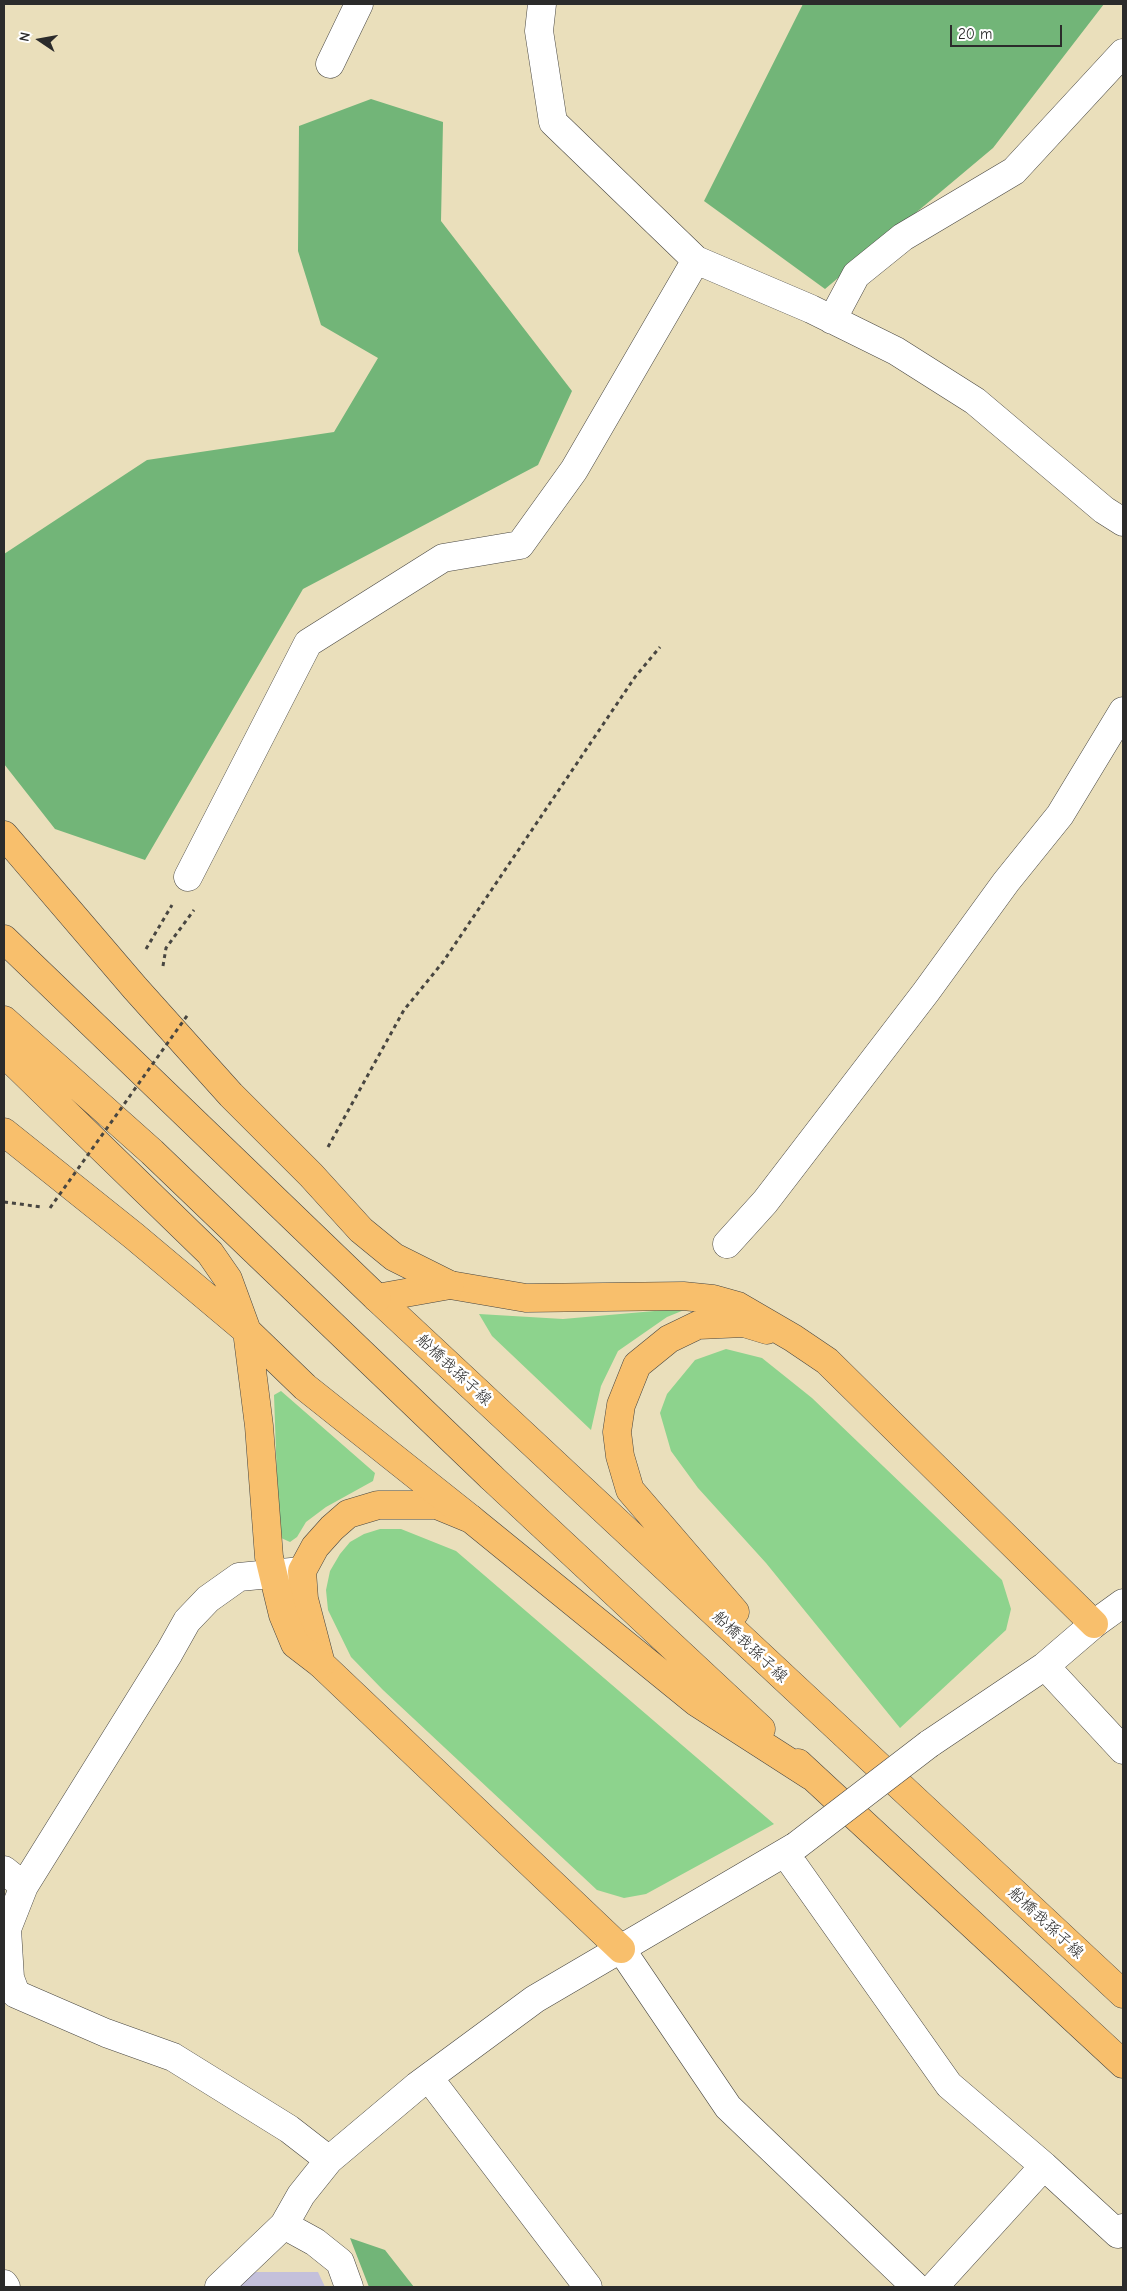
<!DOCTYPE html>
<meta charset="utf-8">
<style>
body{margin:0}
#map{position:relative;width:1127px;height:2291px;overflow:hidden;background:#eadfbb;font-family:"Comic Neue",sans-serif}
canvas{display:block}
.frame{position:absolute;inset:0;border:5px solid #2b2b2b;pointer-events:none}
.north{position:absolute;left:15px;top:15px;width:50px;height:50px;-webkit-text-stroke:4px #fff;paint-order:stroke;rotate:282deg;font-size:14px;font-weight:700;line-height:20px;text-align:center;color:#2b2b2b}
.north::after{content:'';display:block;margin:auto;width:18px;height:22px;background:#2b2b2b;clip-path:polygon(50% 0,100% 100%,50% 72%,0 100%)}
.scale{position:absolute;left:950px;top:25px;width:112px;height:22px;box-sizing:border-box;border:2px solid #2b2b2b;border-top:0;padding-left:6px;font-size:15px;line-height:18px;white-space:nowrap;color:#2b2b2b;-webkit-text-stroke:4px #fff;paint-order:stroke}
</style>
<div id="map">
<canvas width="1127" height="2291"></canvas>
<div class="frame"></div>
<div class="north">N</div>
<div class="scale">20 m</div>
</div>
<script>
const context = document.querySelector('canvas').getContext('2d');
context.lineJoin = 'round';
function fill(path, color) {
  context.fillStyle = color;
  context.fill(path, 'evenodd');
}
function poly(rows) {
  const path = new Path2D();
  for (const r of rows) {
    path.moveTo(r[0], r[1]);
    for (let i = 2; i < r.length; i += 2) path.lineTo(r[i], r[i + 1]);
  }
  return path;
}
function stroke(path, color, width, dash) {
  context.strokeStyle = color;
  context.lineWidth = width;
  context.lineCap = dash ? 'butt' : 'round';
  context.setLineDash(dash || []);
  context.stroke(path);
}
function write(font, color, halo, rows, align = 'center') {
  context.font = font + ' "Comic Neue","Klee One",sans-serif';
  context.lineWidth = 5;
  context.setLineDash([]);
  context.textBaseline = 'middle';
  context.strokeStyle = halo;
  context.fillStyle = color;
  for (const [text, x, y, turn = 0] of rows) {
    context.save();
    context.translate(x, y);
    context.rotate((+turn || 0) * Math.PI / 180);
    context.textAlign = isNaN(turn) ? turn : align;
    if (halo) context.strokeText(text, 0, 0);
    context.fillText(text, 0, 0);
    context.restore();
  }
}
const industrial = poly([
 [253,2272,318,2272,325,2287,239,2287]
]);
const green = poly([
 [689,1308,667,1317,618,1351,601,1386,591,1430,492,1336,479,1314,563,1319],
 [726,1349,762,1358,812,1398,1002,1580,1011,1609,1006,1630,900,1728,766,1563,698,1488,671,1451,660,1413,667,1394,695,1360],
 [281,1391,375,1473,373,1481,326,1507,306,1522,297,1537,290,1542,279,1537,274,1395],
 [380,1529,401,1529,456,1551,774,1824,646,1894,624,1898,597,1890,383,1690,351,1657,328,1610,326,1590,330,1571,340,1554,350,1542,364,1534]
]);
const forest = poly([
 [803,4,1104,4,993,148,825,289,704,201],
 [371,99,443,122,441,221,572,391,538,465,303,589,145,860,55,829,4,764,4,554,147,460,334,432,378,358,321,325,298,251,299,126],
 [350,2238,385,2250,414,2287,369,2287]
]);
const path = poly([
 [146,949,172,905],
 [163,966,166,948,194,910],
 [328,1147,404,1010,443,962,635,677,660,647],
 [4,1202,42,1207]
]);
const minor = poly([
 [542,4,539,31,553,122,696,260,811,309,896,351,975,401,1104,510,1123,522],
 [330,64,359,4],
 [832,320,856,275,903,237,1014,171,1123,53],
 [188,877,308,643,443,558,520,545,574,470,696,260],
 [727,1244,765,1202,926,992,1006,882,1060,815,1123,711],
 [302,1571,239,1577,208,1599,187,1621,169,1653,24,1886,7,1929,10,1978,16,1994,106,2033,173,2057,289,2129,329,2160],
 [1045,1666,1123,1750],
 [929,1744,1045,1666,1094,1624,1123,1603],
 [785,1853,949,2085,1044,2166,1118,2234,1123,2228],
 [4,1870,24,1886],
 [621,1949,728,2107,916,2287],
 [429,2078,588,2287],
 [284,2225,315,2242,340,2262,349,2287],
 [4,2284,6,2287],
 [219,2287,284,2225,301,2195,329,2160,417,2086,535,1999,796,1846],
 [934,2287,1044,2166]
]);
const major = poly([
 [377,1298,1123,1994],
 [377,1298,450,1285,526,1298,683,1296,713,1299,738,1306,793,1338,827,1361,1094,1624],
 [491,1477,761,1729],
 [735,1612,630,1490,620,1456,617,1432,621,1405,637,1365,669,1339,698,1325,744,1323,767,1330],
 [798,1763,1123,2064],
 [621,1949,321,1664,304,1599,302,1571,315,1547,332,1528,348,1514,378,1505,437,1505,471,1519,696,1702,811,1776]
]);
const highway = poly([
 [4,835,135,988,231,1095,311,1175,361,1230,394,1257,450,1285],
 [4,939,377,1298],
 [4,1020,152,1152,491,1477],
 [4,1053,210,1253,228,1279,247,1331,259,1426,269,1557,283,1615,295,1644,321,1664],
 [4,1132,134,1236,247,1331,305,1387,471,1519]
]);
const pathBridge = poly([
 [50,1208,189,1013]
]);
const minorBridge = poly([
 [796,1846,929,1744]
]);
const streetNames = [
 ["船橋我孫子線",454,1370,43],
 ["船橋我孫子線",750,1647,43],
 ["船橋我孫子線",1046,1923,43]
];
fill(industrial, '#c4c0db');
fill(green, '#8dd38d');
fill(forest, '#72b578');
stroke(minor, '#484641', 29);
stroke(major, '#484641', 29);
stroke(highway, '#484641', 29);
stroke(path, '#484641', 3, [4, 4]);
stroke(minor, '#fff', 28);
stroke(major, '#f8bf6c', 28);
stroke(highway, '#f8bf6c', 28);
stroke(minorBridge, '#484641', 29, []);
stroke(pathBridge, '#484641', 3, [4, 4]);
stroke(minorBridge, '#fff', 28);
write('16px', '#2b2b2b', '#fff', streetNames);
</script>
